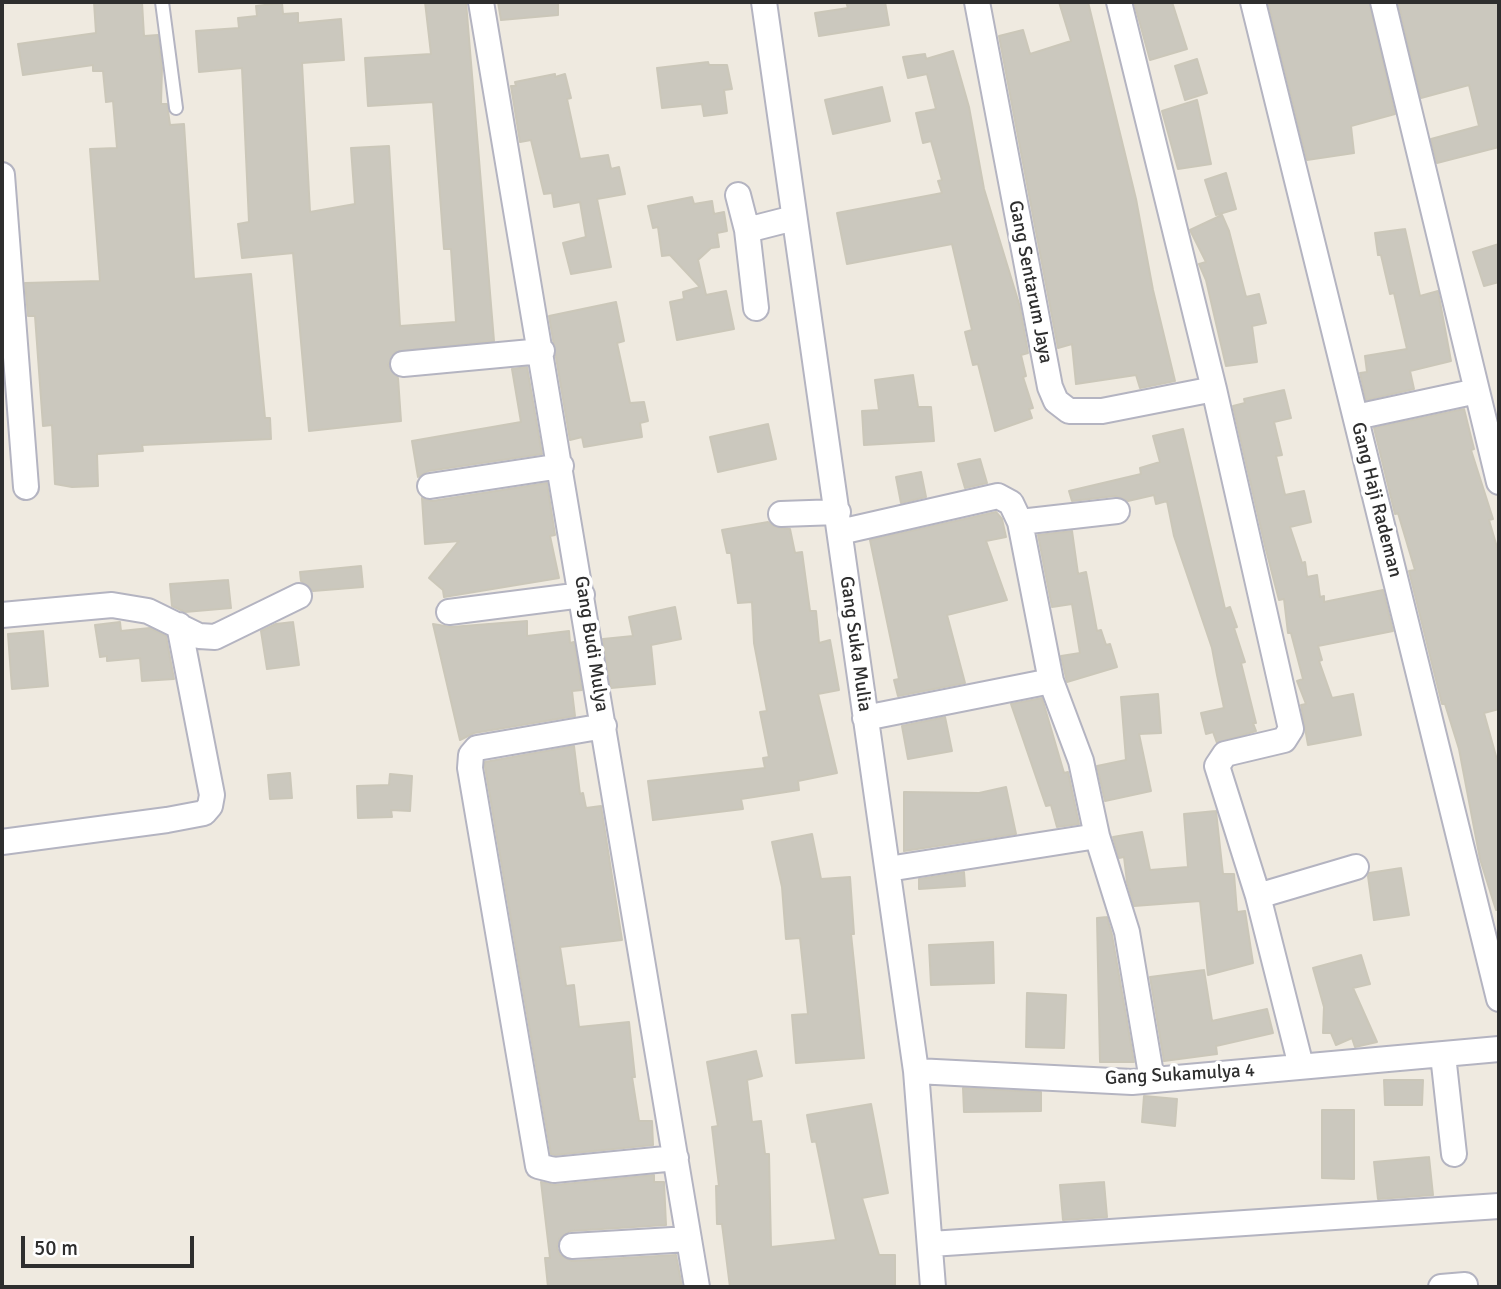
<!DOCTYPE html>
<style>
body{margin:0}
#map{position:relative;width:1501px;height:1289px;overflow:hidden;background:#efeae0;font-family:Signika,sans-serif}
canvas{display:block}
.frame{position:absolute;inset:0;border:4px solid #2e2e2e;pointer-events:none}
.scale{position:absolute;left:21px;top:1236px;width:173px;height:32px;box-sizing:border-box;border:4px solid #2e2e2e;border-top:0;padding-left:9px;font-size:21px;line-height:24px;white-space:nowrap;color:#2e2e2e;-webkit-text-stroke:5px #fff;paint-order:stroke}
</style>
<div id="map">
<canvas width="1501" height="1289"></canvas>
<div class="frame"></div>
<div class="scale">50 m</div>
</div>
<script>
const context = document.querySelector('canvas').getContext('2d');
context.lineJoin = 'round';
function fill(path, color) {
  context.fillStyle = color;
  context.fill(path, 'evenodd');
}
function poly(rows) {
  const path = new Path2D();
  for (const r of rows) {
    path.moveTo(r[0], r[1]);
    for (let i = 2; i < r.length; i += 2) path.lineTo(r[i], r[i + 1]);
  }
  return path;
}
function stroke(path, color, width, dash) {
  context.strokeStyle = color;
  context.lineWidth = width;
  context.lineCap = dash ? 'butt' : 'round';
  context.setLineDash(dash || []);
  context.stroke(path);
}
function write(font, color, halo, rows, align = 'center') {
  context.font = font + ' Signika,sans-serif';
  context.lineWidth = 7;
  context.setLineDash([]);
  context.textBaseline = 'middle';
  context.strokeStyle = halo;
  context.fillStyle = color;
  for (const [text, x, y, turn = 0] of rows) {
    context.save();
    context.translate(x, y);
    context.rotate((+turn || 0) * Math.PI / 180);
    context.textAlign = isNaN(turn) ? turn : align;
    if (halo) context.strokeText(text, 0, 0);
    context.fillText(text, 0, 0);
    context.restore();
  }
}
const building = poly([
 [94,2,142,2,144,36,158,35,162,68,161,104,167,104,170,125,184,124,194,279,251,274,265,418,270,418,271,439,142,445,143,451,97,454,98,486,72,487,55,484,52,425,43,426,35,316,28,316,25,283,100,281,90,149,117,148,113,101,106,102,103,71,93,71,93,65,23,75,18,44,96,33,94,2],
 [425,2,466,2,494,341,395,352,388,365,398,378,401,421,309,431,293,253,242,258,238,224,249,222,242,68,199,72,196,31,239,28,238,18,257,16,256,6,282,3,283,14,298,13,298,23,341,19,344,60,302,63,310,212,355,204,351,148,389,146,400,326,456,322,451,249,444,249,433,102,368,106,365,58,431,54,425,2],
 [498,2,558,2,558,15,501,20,498,2],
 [846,2,885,2,889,25,819,36,815,13,848,8,846,2],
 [1059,2,1088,2,1136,199,1153,290,1175,381,1140,388,1136,375,1076,384,1072,344,1058,348,999,36,1023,30,1030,54,1071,41,1059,2],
 [1134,2,1172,2,1187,49,1150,60,1134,2],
 [1268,2,1369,2,1395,114,1351,126,1354,153,1307,160,1268,2],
 [1398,2,1499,2,1499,147,1437,163,1431,139,1479,126,1469,85,1421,98,1398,2],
 [953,51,969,107,984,189,1020,307,1028,353,1021,355,1026,376,1023,377,1033,408,1029,409,1032,418,995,431,978,364,973,365,965,332,972,330,952,244,847,264,837,213,942,193,938,181,942,180,931,141,923,143,916,113,936,109,927,74,908,78,903,57,925,54,926,59,953,51],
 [1197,59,1207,93,1185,100,1175,66,1197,59],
 [708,62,709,65,727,65,732,89,724,90,727,113,704,116,702,104,662,108,657,68,708,62],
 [555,74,555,77,565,74,571,98,567,99,580,159,608,155,611,169,619,167,625,194,597,199,611,267,571,274,563,243,586,237,580,202,554,207,552,193,544,194,531,140,520,142,511,86,516,86,515,82,555,74],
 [882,87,890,121,833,134,825,100,882,87],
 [1197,100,1211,164,1178,169,1162,111,1197,100],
 [1226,173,1236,209,1216,215,1205,180,1226,173],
 [692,197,694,204,712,201,714,214,724,212,727,231,717,233,719,247,711,248,698,260,706,295,726,291,734,329,677,340,670,302,684,299,683,292,700,287,670,255,662,256,658,227,653,228,648,206,692,197],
 [1222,215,1229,231,1246,297,1259,294,1266,323,1252,326,1257,362,1226,366,1206,280,1199,264,1206,262,1190,230,1222,215],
 [1405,229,1420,296,1438,291,1451,361,1410,371,1414,389,1366,400,1360,373,1367,372,1365,356,1407,349,1394,293,1390,294,1381,255,1378,255,1375,233,1405,229],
 [1499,244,1499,282,1484,286,1473,252,1499,244],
 [616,302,624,341,617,343,630,403,644,402,648,421,640,423,642,437,584,447,582,437,570,440,549,316,616,302],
 [527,367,542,454,428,471,418,477,412,441,521,422,512,369,527,367],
 [913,375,918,407,931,407,934,441,864,445,862,411,879,410,875,380,913,375],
 [1284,390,1291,418,1274,422,1282,455,1276,456,1285,495,1304,491,1311,522,1290,527,1302,563,1305,562,1307,577,1317,575,1320,597,1324,596,1324,602,1383,590,1393,631,1318,646,1322,660,1319,661,1332,698,1353,694,1361,735,1308,745,1301,705,1306,704,1297,681,1303,679,1291,633,1288,633,1284,599,1279,600,1265,546,1233,406,1245,403,1244,399,1284,390],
 [1464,409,1474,449,1471,450,1493,519,1489,520,1499,554,1499,709,1484,713,1499,767,1499,910,1496,910,1480,859,1459,749,1445,704,1442,704,1409,571,1415,570,1398,513,1395,514,1374,428,1464,409],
 [768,424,776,459,718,472,710,437,768,424],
 [1183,429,1225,609,1230,607,1237,627,1234,628,1245,662,1241,663,1256,723,1253,723,1256,731,1217,743,1213,732,1206,734,1201,713,1224,708,1217,675,1212,648,1174,536,1167,501,1156,504,1154,495,1128,501,1115,496,1072,501,1069,491,1141,474,1140,468,1160,462,1153,436,1183,429],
 [980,459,987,483,965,488,958,464,980,459],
 [921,472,926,497,901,503,896,477,921,472],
 [547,483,555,535,550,536,559,578,444,597,443,590,429,578,459,541,425,544,422,498,432,501,547,483],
 [996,512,1002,519,1006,537,986,541,1007,600,947,615,965,683,898,696,894,680,899,679,870,540,996,512],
 [768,522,775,527,790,529,795,553,802,552,810,611,816,611,819,643,830,640,839,690,818,694,837,773,798,781,799,790,741,799,743,809,653,820,648,781,765,768,763,758,769,757,760,712,767,711,754,643,752,602,738,603,731,553,727,553,722,530,768,522],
 [1072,531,1078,574,1086,572,1097,631,1101,630,1106,645,1110,644,1117,667,1067,682,1061,656,1080,653,1072,604,1052,607,1038,535,1072,531],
 [361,566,363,587,313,591,301,581,300,572,361,566],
 [228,580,231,608,185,612,172,606,170,584,228,580],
 [675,607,681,639,651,645,655,684,611,688,603,639,633,636,629,617,675,607],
 [527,621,527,636,569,631,570,643,574,642,582,690,572,691,575,716,474,733,460,740,433,624,451,627,527,621],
 [120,622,121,631,150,628,166,636,174,679,142,681,140,658,107,661,107,656,100,657,95,625,120,622],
 [293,622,299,665,267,669,261,631,276,624,293,622],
 [43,631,48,686,12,689,8,634,43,631],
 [1158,694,1161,733,1139,734,1151,791,1105,801,1097,766,1126,760,1121,697,1158,694],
 [1042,698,1064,773,1068,772,1079,824,1057,827,1051,805,1046,806,1011,704,1042,698],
 [945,717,952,751,908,759,902,726,945,717],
 [574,746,580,794,583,793,586,808,601,806,622,940,560,947,566,986,574,985,579,1027,629,1022,635,1077,632,1077,639,1121,652,1121,653,1145,555,1155,551,1154,485,767,485,762,574,746],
 [290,773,292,798,270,799,268,775,290,773],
 [390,774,412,776,410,811,391,810,392,817,358,818,357,786,389,785,390,774],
 [1006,787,1016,834,904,851,904,792,979,793,1006,787],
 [1216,811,1223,874,1234,874,1237,912,1245,911,1253,963,1208,975,1200,901,1134,906,1127,882,1124,857,1119,858,1113,837,1142,832,1150,870,1188,867,1184,814,1216,811],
 [812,834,821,879,850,877,854,934,851,934,864,1058,796,1063,792,1015,808,1014,800,938,786,939,782,887,772,842,812,834],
 [1401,868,1409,915,1374,920,1368,876,1369,873,1401,868],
 [964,872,965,886,919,889,919,879,964,872],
 [1107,917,1112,935,1134,1062,1100,1062,1097,918,1107,917],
 [993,942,994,983,931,985,929,945,993,942],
 [1361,955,1370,984,1353,988,1377,1042,1355,1047,1352,1038,1336,1045,1331,1033,1323,1033,1324,1007,1313,968,1361,955],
 [1204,970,1212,1021,1267,1009,1273,1033,1216,1046,1217,1054,1164,1061,1150,977,1204,970],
 [1027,993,1066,995,1064,1048,1026,1047,1027,993],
 [756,1051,762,1076,747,1080,752,1122,761,1121,765,1154,769,1154,771,1247,836,1240,816,1141,812,1142,807,1115,871,1104,888,1193,862,1198,879,1255,895,1255,895,1287,730,1287,722,1224,717,1224,716,1186,719,1186,712,1127,718,1126,707,1062,756,1051],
 [1384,1080,1423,1080,1422,1105,1385,1105,1384,1080],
 [963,1088,1041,1092,1041,1111,964,1112,963,1088],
 [1144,1096,1177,1099,1175,1126,1142,1122,1144,1096],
 [1322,1110,1354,1110,1354,1179,1322,1178,1322,1110],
 [1429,1157,1433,1195,1378,1199,1374,1162,1429,1157],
 [654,1175,654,1182,664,1182,666,1225,570,1231,559,1239,557,1248,560,1255,572,1261,676,1255,682,1287,548,1287,545,1258,550,1258,541,1182,555,1185,654,1175],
 [1104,1182,1107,1217,1063,1220,1060,1185,1104,1182]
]);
const lane = poly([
 [162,2,176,108]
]);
const street = poly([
 [481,2,697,1287],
 [764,2,916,1071,933,1287],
 [977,2,1050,387,1056,401,1069,411,1102,411,1214,389],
 [1119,2,1214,389,1291,729,1284,740,1225,754,1217,766,1258,896,1301,1066],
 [1253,2,1499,999],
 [1383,2,1499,482],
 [2,175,26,487],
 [738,195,747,230],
 [756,308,747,230,794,218],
 [403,364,542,351],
 [1356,417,1477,391],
 [430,486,561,466],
 [781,514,838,512],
 [840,532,998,496,1011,503,1020,522],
 [449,612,582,595],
 [2,615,112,605,148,611,199,636,215,637,299,596],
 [1051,681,1081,761,1097,836,1127,932,1152,1080],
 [865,718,1051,681,1020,522,1117,511],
 [604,726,477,748,471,755,470,768,538,1166,554,1170,676,1158],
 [2,842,167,820,204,813,210,806,212,795,179,625],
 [888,869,1097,836],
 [1258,896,1356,867],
 [1443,1055,1454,1154],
 [916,1071,1132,1082,1499,1049],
 [931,1244,1499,1206],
 [572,1246,689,1239],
 [1441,1287,1465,1285]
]);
const streetNames = [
 ["Gang Sentarum Jaya",1030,282,79],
 ["Gang Haji Rademan",1376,500,76],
 ["Gang Budi Mulya",591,644,81],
 ["Gang Suka Mulia",855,644,82],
 ["Gang Sukamulya 4",1180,1075,-3]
];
fill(building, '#cbc8be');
stroke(building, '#cbc7b9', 2);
stroke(lane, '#b4b4c1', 16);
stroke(street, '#b4b4c1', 28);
stroke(lane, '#fff', 12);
stroke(street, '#fff', 24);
write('19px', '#2e2e2e', '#fff', streetNames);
</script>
